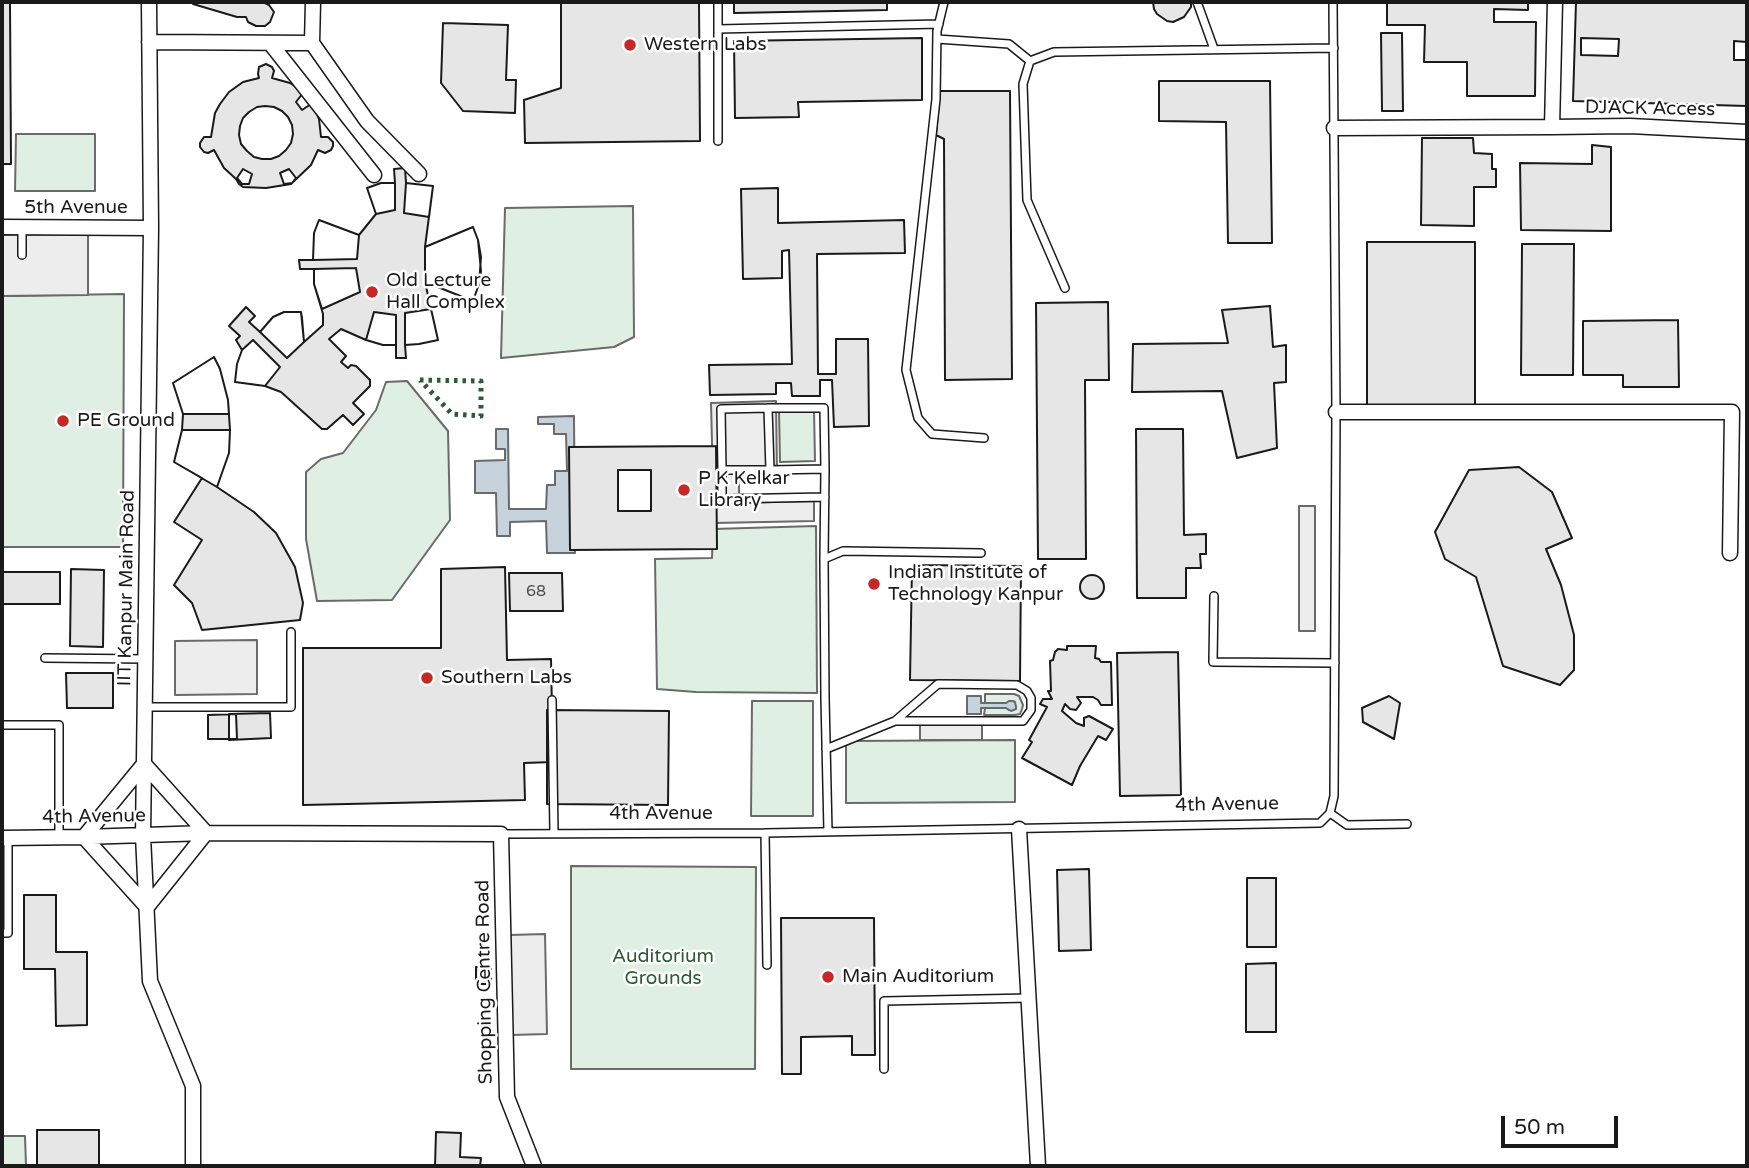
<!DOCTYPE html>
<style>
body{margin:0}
#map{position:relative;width:1749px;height:1168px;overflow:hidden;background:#fff;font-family:"Varela Round",sans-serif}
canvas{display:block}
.frame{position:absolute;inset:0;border:4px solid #1a1a1a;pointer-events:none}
.scale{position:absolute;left:1501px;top:1116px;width:117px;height:32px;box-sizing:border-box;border:4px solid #1a1a1a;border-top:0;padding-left:9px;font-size:21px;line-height:24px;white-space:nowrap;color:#1a1a1a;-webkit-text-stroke:5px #fff;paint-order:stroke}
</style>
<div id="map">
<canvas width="1749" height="1168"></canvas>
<div class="frame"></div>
<div class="scale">50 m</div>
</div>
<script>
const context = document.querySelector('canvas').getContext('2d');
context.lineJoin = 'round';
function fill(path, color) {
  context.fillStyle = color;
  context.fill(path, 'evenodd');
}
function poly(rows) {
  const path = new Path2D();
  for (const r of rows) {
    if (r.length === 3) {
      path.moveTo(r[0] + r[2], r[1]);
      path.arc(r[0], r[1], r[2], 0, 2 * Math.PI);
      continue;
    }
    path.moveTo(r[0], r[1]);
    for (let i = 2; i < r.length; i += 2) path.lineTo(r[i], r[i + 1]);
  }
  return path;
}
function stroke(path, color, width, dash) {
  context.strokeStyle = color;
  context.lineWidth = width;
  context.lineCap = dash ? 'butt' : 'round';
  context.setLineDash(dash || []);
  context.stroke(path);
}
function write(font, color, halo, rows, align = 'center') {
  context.font = font + ' "Varela Round",sans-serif';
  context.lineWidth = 5;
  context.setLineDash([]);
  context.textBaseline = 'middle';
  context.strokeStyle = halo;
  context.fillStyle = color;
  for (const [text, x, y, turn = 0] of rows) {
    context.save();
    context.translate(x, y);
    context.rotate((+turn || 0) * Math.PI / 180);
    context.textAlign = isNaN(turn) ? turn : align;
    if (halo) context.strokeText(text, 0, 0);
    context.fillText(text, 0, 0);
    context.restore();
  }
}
const green = poly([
 [16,134,95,134,95,191,15,191,16,134],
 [633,206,634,337,614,347,501,358,505,208,633,206],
 [124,294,123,547,2,547,2,296,124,294],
 [407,381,448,431,450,520,392,600,317,601,306,539,306,472,321,459,343,453,376,410,386,382,407,381],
 [779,410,814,410,815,461,780,462,779,410],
 [816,526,817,693,696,692,657,689,655,559,712,558,713,529,816,526],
 [985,694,1014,694,1019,696,1023,705,1022,709,1020,714,1015,715,984,715,985,708,1006,708,1009,710,1006,703,985,703,985,694],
 [752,701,813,701,813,816,751,816,752,701],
 [1015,740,1015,802,846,803,846,741,1015,740],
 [571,866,756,867,755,1069,571,1069,571,866],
 [2,1136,25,1136,26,1166,2,1166,2,1136]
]);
const parking = poly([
 [88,234,88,295,2,296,2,235,88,234],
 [776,401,777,474,739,475,739,503,814,501,814,521,714,523,711,403,776,401],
 [1299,506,1315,506,1315,631,1299,631,1299,506],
 [257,640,257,694,175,695,175,641,257,640],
 [982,721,982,740,920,740,920,722,982,721],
 [545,934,547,1034,512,1035,510,935,545,934]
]);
const water = poly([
 [574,416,575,553,547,553,546,521,510,522,510,536,497,536,496,493,475,493,475,461,505,460,505,449,496,449,496,429,508,429,509,509,546,509,547,485,555,485,555,471,567,471,566,434,554,434,554,424,538,424,538,417,574,416],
 [967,696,981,696,981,703,1006,703,1009,701,1013,701,1015,702,1016,707,1016,709,1011,711,1006,708,981,708,981,714,967,714,967,696]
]);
const building = poly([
 [193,2,263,2,269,5,274,12,270,22,265,26,256,26,248,22,246,17,237,17,193,4,193,2],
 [561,2,699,2,700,141,525,143,524,100,561,88,561,2],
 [734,2,887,2,887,10,734,13,734,2],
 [1153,2,1191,2,1191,7,1184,17,1173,22,1167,21,1157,14,1154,9,1153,2],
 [1387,2,1528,2,1528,10,1494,9,1494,22,1536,22,1535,96,1467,96,1467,62,1424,62,1425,25,1387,25,1387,2],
 [1576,2,1747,2,1747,42,1734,41,1734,60,1747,60,1747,106,1573,101,1576,2],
 [1581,38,1619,39,1618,56,1581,55,1581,38],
 [2,3,10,3,11,164,2,164,2,3],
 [443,23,508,25,506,80,516,80,515,113,463,111,441,83,443,23],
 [1381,33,1402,33,1403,111,1382,111,1381,33],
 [922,38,922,100,798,102,799,117,735,118,734,41,922,38],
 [266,64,272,67,274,71,272,78,290,83,309,95,319,119,321,137,328,137,333,142,333,146,331,150,325,153,318,150,311,165,291,184,266,188,243,187,239,184,236,179,224,168,214,150,208,153,204,152,200,147,200,143,204,137,211,137,215,113,220,104,229,92,243,82,259,78,258,74,259,67,266,64],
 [303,93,309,97,311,104,302,110,296,102,303,93],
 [265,106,274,107,282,111,288,117,292,125,293,134,291,143,286,150,279,156,271,159,262,159,254,157,247,151,241,144,239,135,240,126,243,118,249,112,257,107,265,106],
 [243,169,252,174,249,184,242,184,237,178,243,169],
 [289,169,296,178,292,183,284,184,280,173,289,169],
 [1159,81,1270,81,1272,243,1228,243,1226,122,1159,121,1159,81],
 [940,91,1010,91,1012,379,945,380,944,139,936,135,940,91],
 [1422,138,1473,138,1474,153,1492,154,1492,169,1496,169,1496,187,1474,187,1474,226,1421,225,1422,138],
 [1592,145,1611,147,1611,231,1521,230,1520,163,1592,164,1592,145],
 [405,168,406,183,433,186,425,247,473,227,478,240,481,257,479,284,473,301,425,282,438,340,419,344,405,345,406,358,396,358,396,345,383,345,366,340,341,329,329,339,346,356,341,362,348,368,351,365,356,366,370,380,370,386,353,403,364,414,353,425,343,415,327,429,322,429,281,392,265,386,235,382,237,364,242,350,236,340,240,336,229,326,246,307,255,316,249,322,260,332,273,317,284,312,301,312,304,342,323,325,323,314,314,284,314,269,300,269,299,260,313,260,314,233,319,220,359,235,376,214,367,188,381,183,395,183,394,169,405,168],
 [381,183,395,183,395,210,376,214,367,188,381,183],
 [406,183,433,186,429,217,404,213,406,183],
 [778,188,778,223,904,220,905,253,817,254,818,374,836,374,836,339,868,339,869,426,834,427,832,380,820,380,820,396,792,396,791,383,776,383,776,394,710,395,709,365,792,364,789,250,782,251,782,278,743,279,741,189,778,188],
 [319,220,359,235,357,259,313,260,314,233,319,220],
 [473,227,478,240,481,271,479,284,473,301,425,282,425,247,473,227],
 [1367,242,1475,242,1475,407,1367,407,1367,242],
 [1522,244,1574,244,1573,375,1521,375,1522,244],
 [356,268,360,292,322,309,314,284,314,269,356,268],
 [1108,302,1109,380,1085,380,1086,559,1038,559,1036,303,1108,302],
 [1270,306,1273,347,1286,345,1286,382,1274,383,1277,448,1237,458,1222,391,1132,392,1133,344,1228,343,1222,310,1270,306],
 [431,309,438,340,419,344,405,345,405,313,431,309],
 [284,312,301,312,302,318,304,342,287,358,260,332,273,317,284,312],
 [374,312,396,315,396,345,383,345,366,340,374,312],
 [1678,320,1679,387,1623,387,1623,375,1583,375,1583,321,1678,320],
 [253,340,280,367,265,386,235,382,237,364,242,350,253,340],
 [214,357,220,369,228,400,230,430,229,453,217,487,254,512,276,533,295,567,303,603,300,620,202,630,192,603,174,585,202,540,174,522,202,478,174,462,182,430,183,414,173,383,214,357],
 [214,357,220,369,228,400,229,414,183,414,173,383,214,357],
 [1136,429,1183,429,1184,535,1206,534,1206,554,1200,554,1201,568,1186,568,1186,598,1137,598,1136,429],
 [182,430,230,430,229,453,217,487,174,462,182,430],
 [716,446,717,549,570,550,569,447,716,446],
 [618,470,651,470,651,511,618,511,618,470],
 [1519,467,1552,492,1572,538,1546,549,1561,585,1574,635,1574,670,1560,685,1503,666,1476,577,1445,559,1435,532,1469,470,1519,467],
 [912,565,1021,566,1020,681,910,680,912,565],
 [505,567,507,660,551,659,553,762,524,763,525,800,303,805,303,648,441,648,441,569,505,567],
 [71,569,104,570,103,647,70,646,71,569],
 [2,572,60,572,60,604,2,604,2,572],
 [509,573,562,573,563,611,510,611,509,573],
 [1092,587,12],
 [1067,646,1096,646,1095,658,1099,659,1101,662,1111,662,1112,705,1101,705,1098,700,1093,697,1077,697,1081,703,1076,710,1070,709,1065,704,1062,711,1076,723,1084,726,1084,718,1089,716,1113,729,1106,740,1098,736,1080,766,1072,785,1022,758,1032,742,1029,740,1047,707,1040,704,1043,699,1052,699,1048,691,1051,691,1050,661,1053,660,1055,652,1058,649,1067,650,1067,646],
 [1178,652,1181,795,1120,796,1117,653,1178,652],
 [66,673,113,673,113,708,67,708,66,673],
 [1389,696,1400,703,1394,739,1363,722,1362,708,1389,696],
 [547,710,669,711,668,805,547,804,547,710],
 [270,713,271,738,229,740,229,714,270,713],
 [236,714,237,739,208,739,208,715,236,714],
 [1089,869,1091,950,1059,951,1057,870,1089,869],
 [1247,878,1276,878,1276,947,1247,947,1247,878],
 [24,895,56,895,56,952,87,952,87,1025,56,1026,55,969,24,969,24,895],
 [781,918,874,918,875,1055,852,1055,852,1036,801,1037,801,1074,782,1074,781,918],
 [1276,963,1276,1032,1246,1032,1246,964,1276,963],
 [476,967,491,967,491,984,476,984,476,967],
 [37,1130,99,1130,99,1166,37,1166,37,1130],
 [436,1132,461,1133,460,1157,481,1158,480,1166,435,1166,436,1132]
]);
const lane = poly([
 [718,2,718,141],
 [944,2,937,31,936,99,906,370,918,418,932,434,984,438],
 [1197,2,1214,49],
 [718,29,939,24],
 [937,39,1009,44,1030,61],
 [22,255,22,227],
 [1065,288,1027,200,1023,84,1030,61,1054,52,1334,48],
 [825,469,770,470,768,408,824,408,825,469,824,559,825,698,828,832],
 [722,470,721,409,768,408],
 [770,470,722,470,722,499,825,497],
 [824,559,843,551,981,553],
 [1214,596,1213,662,1335,663],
 [45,658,145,659],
 [552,700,554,834],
 [145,707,291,707,291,632],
 [2,725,59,725,59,837],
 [826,749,895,721,1023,721,1031,710,1031,698,1027,691,1017,685,938,684,895,721],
 [1330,813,1347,825,1407,824],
 [765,833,767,965],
 [502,834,765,833,1320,823,1330,813,1334,796,1336,412,1333,2],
 [2,933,8,933,8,838],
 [884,1069,884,1001,1029,998]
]);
const street = poly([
 [149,2,151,228,143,836,150,981,193,1086,193,1166],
 [313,2,312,43,367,121,419,174],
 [149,42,312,43],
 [270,43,374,175],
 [1552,127,1630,126,1747,132],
 [1334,128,1552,127,1555,2],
 [2,227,151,228],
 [1336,412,1732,412,1730,553],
 [144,764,84,837,147,907],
 [144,764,206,833],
 [1019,829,1038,1166],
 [2,838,84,837,206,833,501,834,507,1097,534,1166],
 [147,907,206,833]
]);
const hedge = poly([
 [420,380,481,381,481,416,452,414,420,380]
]);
const markers = [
 [630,45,7,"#c62828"],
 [372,292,7,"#c62828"],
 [63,421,7,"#c62828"],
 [684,490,7,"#c62828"],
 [874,584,7,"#c62828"],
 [427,678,7,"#c62828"],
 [828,977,7,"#c62828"]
];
const numberNames = [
 ["68",536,592]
];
const poiNames = [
 ["Western Labs",644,45],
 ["Old Lecture",386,281],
 ["Hall Complex",386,303],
 ["PE Ground",77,421],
 ["P K Kelkar",698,479],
 ["Library",698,501],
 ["Indian Institute of",888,573],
 ["Technology Kanpur",888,595],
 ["Southern Labs",441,678],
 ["Main Auditorium",842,977]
];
const streetNames = [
 ["DJACK Access",1650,109,1],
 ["5th Avenue",76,208],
 ["IIT Kanpur Main Road",127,588,-89],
 ["4th Avenue",1227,805,-1],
 ["4th Avenue",661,814],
 ["4th Avenue",94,817,-1],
 ["Shopping Centre Road",485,982,-91]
];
const parkNames = [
 ["Auditorium",663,957],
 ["Grounds",663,979]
];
fill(green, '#e0efe3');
stroke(green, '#6a6a6a', 2);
fill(parking, '#ededed');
stroke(parking, '#6a6a6a', 2);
fill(water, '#c6d2dc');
stroke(water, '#6a6a6a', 2);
fill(building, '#e6e6e6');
stroke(building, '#1a1a1a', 2);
stroke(lane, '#1a1a1a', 10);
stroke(street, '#1a1a1a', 17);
stroke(lane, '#fff', 7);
stroke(street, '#fff', 14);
stroke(hedge, '#2b5a34', 5, [3.5, 5]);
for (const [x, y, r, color] of markers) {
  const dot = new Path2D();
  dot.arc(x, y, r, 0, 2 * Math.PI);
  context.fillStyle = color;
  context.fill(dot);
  stroke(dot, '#fff', 2.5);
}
write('16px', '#4d4d4d', null, numberNames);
write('19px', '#1a1a1a', '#fff', poiNames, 'left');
write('19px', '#1a1a1a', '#fff', streetNames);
write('19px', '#2b5a34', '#fff', parkNames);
</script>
